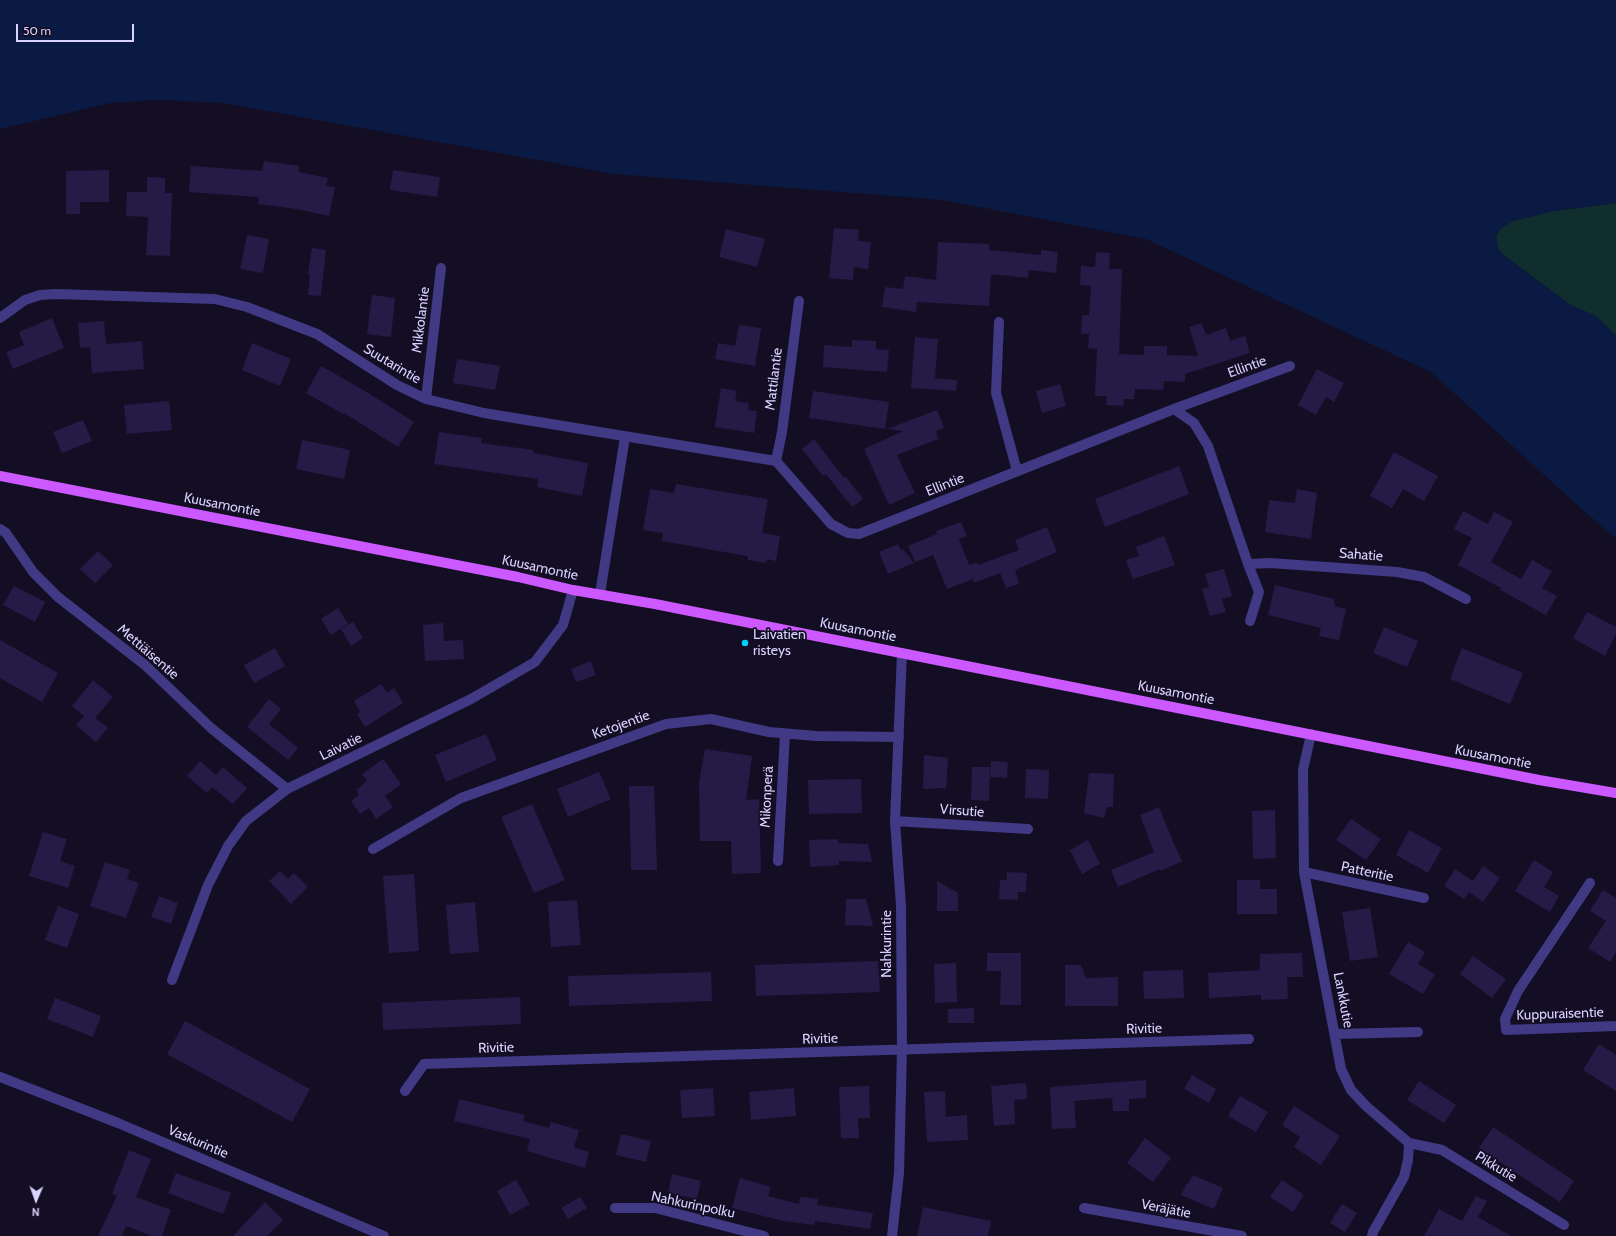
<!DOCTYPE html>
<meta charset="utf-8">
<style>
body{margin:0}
#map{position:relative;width:1616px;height:1236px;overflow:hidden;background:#140e25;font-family:Cabin,sans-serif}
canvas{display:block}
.north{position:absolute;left:16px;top:1180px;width:40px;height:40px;-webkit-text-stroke:3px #140e25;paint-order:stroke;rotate:182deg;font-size:11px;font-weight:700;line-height:16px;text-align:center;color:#dad2ff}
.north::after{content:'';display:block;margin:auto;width:14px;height:18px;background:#dad2ff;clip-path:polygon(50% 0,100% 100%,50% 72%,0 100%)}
.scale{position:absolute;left:16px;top:24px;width:118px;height:18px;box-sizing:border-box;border:2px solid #dad2ff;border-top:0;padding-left:5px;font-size:12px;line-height:14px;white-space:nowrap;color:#dad2ff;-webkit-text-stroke:3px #140e25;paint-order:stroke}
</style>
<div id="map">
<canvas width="1616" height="1236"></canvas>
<div class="north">N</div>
<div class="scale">50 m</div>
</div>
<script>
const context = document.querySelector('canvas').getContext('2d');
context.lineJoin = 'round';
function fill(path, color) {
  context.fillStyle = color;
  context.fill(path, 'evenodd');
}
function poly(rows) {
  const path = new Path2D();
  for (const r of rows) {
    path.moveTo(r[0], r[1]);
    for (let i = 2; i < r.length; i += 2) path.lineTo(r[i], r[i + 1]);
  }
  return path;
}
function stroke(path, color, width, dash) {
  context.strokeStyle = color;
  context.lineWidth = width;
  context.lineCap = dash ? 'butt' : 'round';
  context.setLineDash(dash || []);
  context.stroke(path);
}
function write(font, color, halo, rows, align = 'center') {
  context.font = font + ' Cabin,sans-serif';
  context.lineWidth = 3.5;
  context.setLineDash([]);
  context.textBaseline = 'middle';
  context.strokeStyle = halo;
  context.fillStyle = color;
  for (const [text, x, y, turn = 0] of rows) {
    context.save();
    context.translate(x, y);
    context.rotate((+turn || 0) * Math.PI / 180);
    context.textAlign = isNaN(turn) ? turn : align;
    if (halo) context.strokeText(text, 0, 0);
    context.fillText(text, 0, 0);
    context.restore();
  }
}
const green = poly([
 [1616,203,1616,336,1596,316,1572,306,1505,256,1498,249,1496,236,1500,229,1513,221,1553,211]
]);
const water = poly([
 [0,0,1616,0,1616,203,1553,211,1513,221,1500,229,1496,236,1498,249,1505,256,1572,306,1596,316,1616,336,1616,538,1585,512,1431,372,1146,239,943,200,615,174,224,103,159,100,110,103,0,129]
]);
const building = poly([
 [264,161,299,166,299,172,328,178,326,186,335,187,329,216,297,209,258,204,259,197,189,192,191,166,262,171],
 [109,170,109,202,80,202,80,214,66,214,66,171],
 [393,170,440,177,437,197,390,190],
 [147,177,165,178,165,193,172,193,170,256,146,255,148,217,126,216,127,192,147,192],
 [834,228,859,230,858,241,871,242,868,269,854,267,853,280,829,278],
 [726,229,765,239,757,267,719,257],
 [247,235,269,239,263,273,240,269],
 [938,242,989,244,989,250,1041,255,1041,250,1058,252,1056,273,1029,270,1028,278,991,274,989,306,917,302,916,312,882,307,885,287,903,289,905,276,936,280],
 [312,248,326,250,321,296,308,295,310,274,308,274],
 [1096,252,1110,253,1109,269,1122,269,1119,354,1144,355,1144,346,1167,346,1167,355,1198,356,1189,327,1202,323,1206,335,1226,328,1230,341,1245,336,1250,353,1185,374,1185,382,1164,381,1163,390,1135,389,1134,399,1124,399,1123,406,1106,405,1107,396,1095,396,1097,349,1088,348,1089,334,1081,334,1082,315,1089,315,1091,286,1080,285,1081,266,1095,267],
 [372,295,395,298,391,337,367,334],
 [52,318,64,348,13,369,6,352,24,345,19,332],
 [104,321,106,344,142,341,144,369,92,373,90,347,80,348,78,323],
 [739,325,761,328,755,366,715,359,718,343,735,346],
 [915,337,938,339,935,378,957,380,956,391,911,388],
 [852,340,876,341,876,349,889,350,887,372,823,367,824,345,852,347],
 [252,343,291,359,280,386,242,370],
 [457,359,500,366,495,390,453,383],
 [321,366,365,391,414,422,398,447,344,413,343,414,306,393],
 [1317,369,1344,383,1334,402,1326,397,1316,415,1298,405],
 [1060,384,1066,406,1042,413,1036,391],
 [721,388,737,391,735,401,749,403,748,410,757,411,754,433,715,427],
 [813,391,889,402,885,429,809,418],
 [169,401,172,430,127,434,124,405],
 [937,410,944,428,936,431,938,439,897,455,915,493,889,505,864,449,903,431,887,429],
 [83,420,92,441,62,453,53,432],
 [439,432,482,438,481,443,533,450,533,453,588,463,582,496,537,487,538,479,434,464],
 [814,439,844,478,846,477,863,499,852,507,826,474,823,476,802,449],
 [302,440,350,450,344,479,296,469],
 [1394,452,1438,476,1424,501,1403,489,1392,508,1370,496],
 [1179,466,1189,494,1105,527,1095,499],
 [676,484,768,499,762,533,780,536,776,561,767,559,766,563,748,560,747,556,662,541,663,533,643,530,650,489,674,493],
 [1297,489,1317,493,1311,539,1265,532,1269,500,1295,503],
 [1463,511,1488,524,1494,512,1513,522,1491,562,1521,579,1532,560,1552,571,1542,588,1557,596,1546,615,1500,590,1501,588,1458,565,1472,538,1454,529],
 [961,522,967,536,959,539,969,565,977,562,978,565,1019,550,1015,540,1047,527,1057,552,1015,570,1019,584,1006,588,1000,573,974,583,973,579,947,589,933,555,915,562,908,546,937,534,936,531],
 [1164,536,1175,565,1133,579,1126,560,1139,556,1136,547],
 [898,544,901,550,903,549,914,563,888,574,879,552],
 [98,551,113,565,95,583,80,569],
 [1224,569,1232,596,1222,599,1226,612,1210,616,1202,589,1209,587,1205,574],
 [1275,585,1334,599,1335,606,1346,609,1339,640,1319,636,1321,628,1268,615],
 [14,586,45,602,35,622,3,605],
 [338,608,348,624,331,635,321,619],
 [1587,612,1616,627,1616,634,1605,656,1573,638],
 [353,622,363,638,351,646,341,629],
 [443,623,444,641,463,640,464,659,425,661,423,625],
 [1384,627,1418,641,1407,667,1373,653],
 [0,640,58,673,42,702,0,678],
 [275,648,285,666,254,683,244,665],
 [1462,648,1523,673,1510,704,1450,679],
 [591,661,596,675,576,682,571,669],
 [93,680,113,697,95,718,108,728,96,742,76,725,84,716,72,706],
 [381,684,387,693,394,688,403,703,365,727,357,714,360,712,354,701],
 [269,699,281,709,269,724,298,748,288,760,247,727],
 [486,734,497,760,446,782,435,755],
 [705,749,752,756,746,800,759,799,761,873,732,874,731,841,700,841,699,782],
 [924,755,948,758,946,788,923,789],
 [383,759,401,784,385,796,393,807,376,819,369,808,360,814,351,801,359,795,356,790,367,781,362,774],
 [200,761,216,775,223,767,247,788,233,804,212,787,207,793,187,776],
 [991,761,1008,762,1007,778,990,777],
 [972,767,990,767,989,801,971,800],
 [1026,769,1049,770,1048,799,1025,798],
 [599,772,611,799,568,817,557,789],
 [1089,773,1114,774,1113,807,1107,807,1104,818,1084,813],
 [861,779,862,813,809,814,808,780],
 [629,786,654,786,657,870,631,870],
 [532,804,565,880,534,893,501,817],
 [1159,807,1174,844,1182,861,1161,871,1160,869,1118,887,1111,870,1154,852,1140,815],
 [1275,810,1276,858,1253,859,1252,811],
 [1351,819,1381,839,1366,860,1336,840],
 [1409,830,1442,848,1428,873,1396,855],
 [43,832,67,839,60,861,75,866,68,888,29,876],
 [838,839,838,843,868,844,872,862,839,861,839,865,810,867,809,840],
 [1088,840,1100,864,1082,874,1070,850],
 [1534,860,1553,872,1544,887,1559,896,1550,912,1515,891],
 [105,862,130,870,127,879,139,883,126,918,90,906],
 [1483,866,1500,878,1483,902,1469,892,1464,899,1444,886,1455,869,1473,881],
 [280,871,288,879,294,873,308,887,291,904,269,881],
 [1007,872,1027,873,1026,892,1018,892,1018,900,999,899,1000,880,1007,880],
 [414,874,419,951,389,953,383,876],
 [1237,880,1260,880,1260,889,1277,889,1277,914,1237,914],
 [937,881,958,893,958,911,937,911],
 [1603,890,1616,898,1616,952,1610,962,1588,948,1606,921,1590,911],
 [159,896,178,903,171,924,151,917],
 [846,899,866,899,873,926,845,925],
 [577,900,581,945,551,947,548,902],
 [475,902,479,952,450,954,446,905],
 [58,906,79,914,67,948,45,940],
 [1370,908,1378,957,1350,961,1342,912],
 [1408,942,1425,952,1418,964,1435,974,1423,994,1389,974],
 [987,953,1021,953,1021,1005,1000,1005,1001,971,987,971],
 [1302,953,1303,977,1287,977,1288,999,1261,1000,1261,995,1209,998,1208,973,1260,970,1260,954],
 [1473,956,1506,979,1492,998,1460,974],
 [878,961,880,992,756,996,755,965],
 [956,963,957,1002,935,1003,934,964],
 [1065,965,1081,965,1086,978,1118,977,1118,1006,1065,1006],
 [1183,970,1184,998,1144,999,1143,971],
 [711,972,712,1001,569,1006,568,976],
 [520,997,521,1024,383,1030,382,1003],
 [55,998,101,1016,93,1037,47,1019],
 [974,1008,974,1023,948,1023,948,1009],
 [185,1021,310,1089,292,1122,167,1054],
 [1599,1044,1616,1055,1616,1091,1583,1070],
 [1192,1075,1216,1089,1209,1103,1184,1089],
 [1146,1080,1146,1098,1129,1099,1129,1111,1113,1111,1112,1098,1074,1101,1076,1128,1052,1129,1050,1087],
 [1419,1081,1456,1105,1444,1123,1407,1100],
 [1026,1083,1027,1099,1014,1100,1015,1124,994,1126,991,1086],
 [869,1086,870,1118,858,1118,859,1138,841,1138,839,1087],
 [713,1088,715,1116,682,1118,680,1090],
 [794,1088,796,1116,751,1120,749,1092],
 [945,1091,946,1117,967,1115,968,1140,927,1142,924,1092],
 [1240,1096,1268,1112,1256,1132,1228,1116],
 [459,1099,525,1115,523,1121,549,1128,551,1122,579,1130,574,1147,589,1152,585,1168,527,1151,530,1139,454,1121],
 [1294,1106,1340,1136,1321,1165,1294,1147,1300,1137,1282,1125],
 [1493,1127,1574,1181,1560,1202,1479,1148],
 [621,1134,651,1141,646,1162,616,1155],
 [1145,1138,1171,1158,1153,1182,1127,1163],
 [129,1150,151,1159,136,1197,171,1210,162,1236,152,1236,126,1226,122,1236,98,1236,117,1196,112,1194],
 [176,1173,231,1193,223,1214,168,1193],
 [672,1174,701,1181,697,1199,668,1193],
 [1193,1175,1223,1188,1214,1209,1181,1195,1187,1183,1188,1184],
 [740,1178,771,1187,768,1196,799,1204,800,1197,818,1199,817,1205,873,1213,870,1229,815,1221,814,1225,783,1221,732,1208],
 [516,1180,530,1204,510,1215,497,1191],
 [1282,1180,1304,1195,1293,1212,1270,1197],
 [1476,1196,1487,1201,1478,1217,1511,1236,1424,1236,1439,1209,1462,1221],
 [580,1197,587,1208,568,1219,561,1208],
 [265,1202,283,1220,267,1236,233,1236],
 [1342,1204,1357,1213,1345,1232,1330,1223],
 [923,1207,991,1221,988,1236,917,1236]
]);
const minor = poly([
 [0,318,25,300,40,295,55,294,215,299,247,307,317,334,397,385,426,399,484,413,776,461,831,524,848,533,859,534,1174,409,1290,366],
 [999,322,996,393,1017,471],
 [426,399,441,268],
 [1174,409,1194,423,1208,446,1248,564,1259,592,1250,621],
 [776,461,782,432,799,301],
 [0,529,6,533,33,572,58,597,145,665,211,728,287,789],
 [1248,564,1270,563,1397,572,1424,577,1466,599],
 [600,594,625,437],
 [1311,734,1303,770,1304,872,1341,1069,1351,1090,1366,1106,1409,1143,1442,1150,1564,1225],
 [895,821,1028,829],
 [373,849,461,798,666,724,711,719,769,732,816,736,899,737],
 [778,861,785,734],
 [1304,872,1424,898],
 [1590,883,1518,991,1505,1019,1506,1030,1616,1026],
 [172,980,208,885,228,846,246,821,287,789,471,699,535,662,563,625,573,590],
 [1335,1034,1418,1032],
 [0,1077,118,1123,384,1236],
 [405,1091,424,1064,1249,1039],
 [615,1208,655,1208,764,1236],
 [1084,1208,1242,1236],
 [892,1236,899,1173,902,1050,901,906,895,821,902,653],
 [1372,1236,1373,1232,1404,1177,1408,1160,1409,1143]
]);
const primary = poly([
 [0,476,518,577,573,590,655,604,1539,780,1616,793]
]);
const markers = [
 [745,643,4,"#00d2fd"]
];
const streetNames = [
 ["Mikkolantie",421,320,-83],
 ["Suutarintie",392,364,31],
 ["Ellintie",1247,367,-20],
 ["Mattilantie",774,379,-83],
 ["Ellintie",945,485,-22],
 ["Kuusamontie",222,505,11],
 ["Sahatie",1361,555,4],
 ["Kuusamontie",540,568,12],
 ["Kuusamontie",858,630,11],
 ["Mettiäisentie",148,652,41],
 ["Kuusamontie",1176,693,11],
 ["Ketojentie",621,725,-20],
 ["Laivatie",341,747,-26],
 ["Kuusamontie",1493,757,11],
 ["Mikonperä",767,797,-87],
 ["Virsutie",962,811,4],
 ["Patteritie",1367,872,12],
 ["Nahkurintie",887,944,-90],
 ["Lankkutie",1343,1000,79],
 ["Kuppuraisentie",1560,1014,-2],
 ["Rivitie",1144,1029,-2],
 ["Rivitie",820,1039,-2],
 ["Rivitie",496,1048,-2],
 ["Vaskurintie",198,1142,23],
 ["Pikkutie",1496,1167,31],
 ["Nahkurinpolku",693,1205,12],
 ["Veräjätie",1166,1209,11]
];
const poiNames = [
 ["Laivatien",753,635],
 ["risteys",753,651]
];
fill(green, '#112e2f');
fill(water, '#0a1a42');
fill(building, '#261a46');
stroke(minor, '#413984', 10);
stroke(primary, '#cc59ff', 10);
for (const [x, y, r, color] of markers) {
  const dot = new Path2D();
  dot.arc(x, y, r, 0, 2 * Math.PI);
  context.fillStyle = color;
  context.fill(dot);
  stroke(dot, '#140e25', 1.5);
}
write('14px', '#dad2ff', '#140e25', streetNames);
write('14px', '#dad2ff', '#140e25', poiNames, 'left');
</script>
